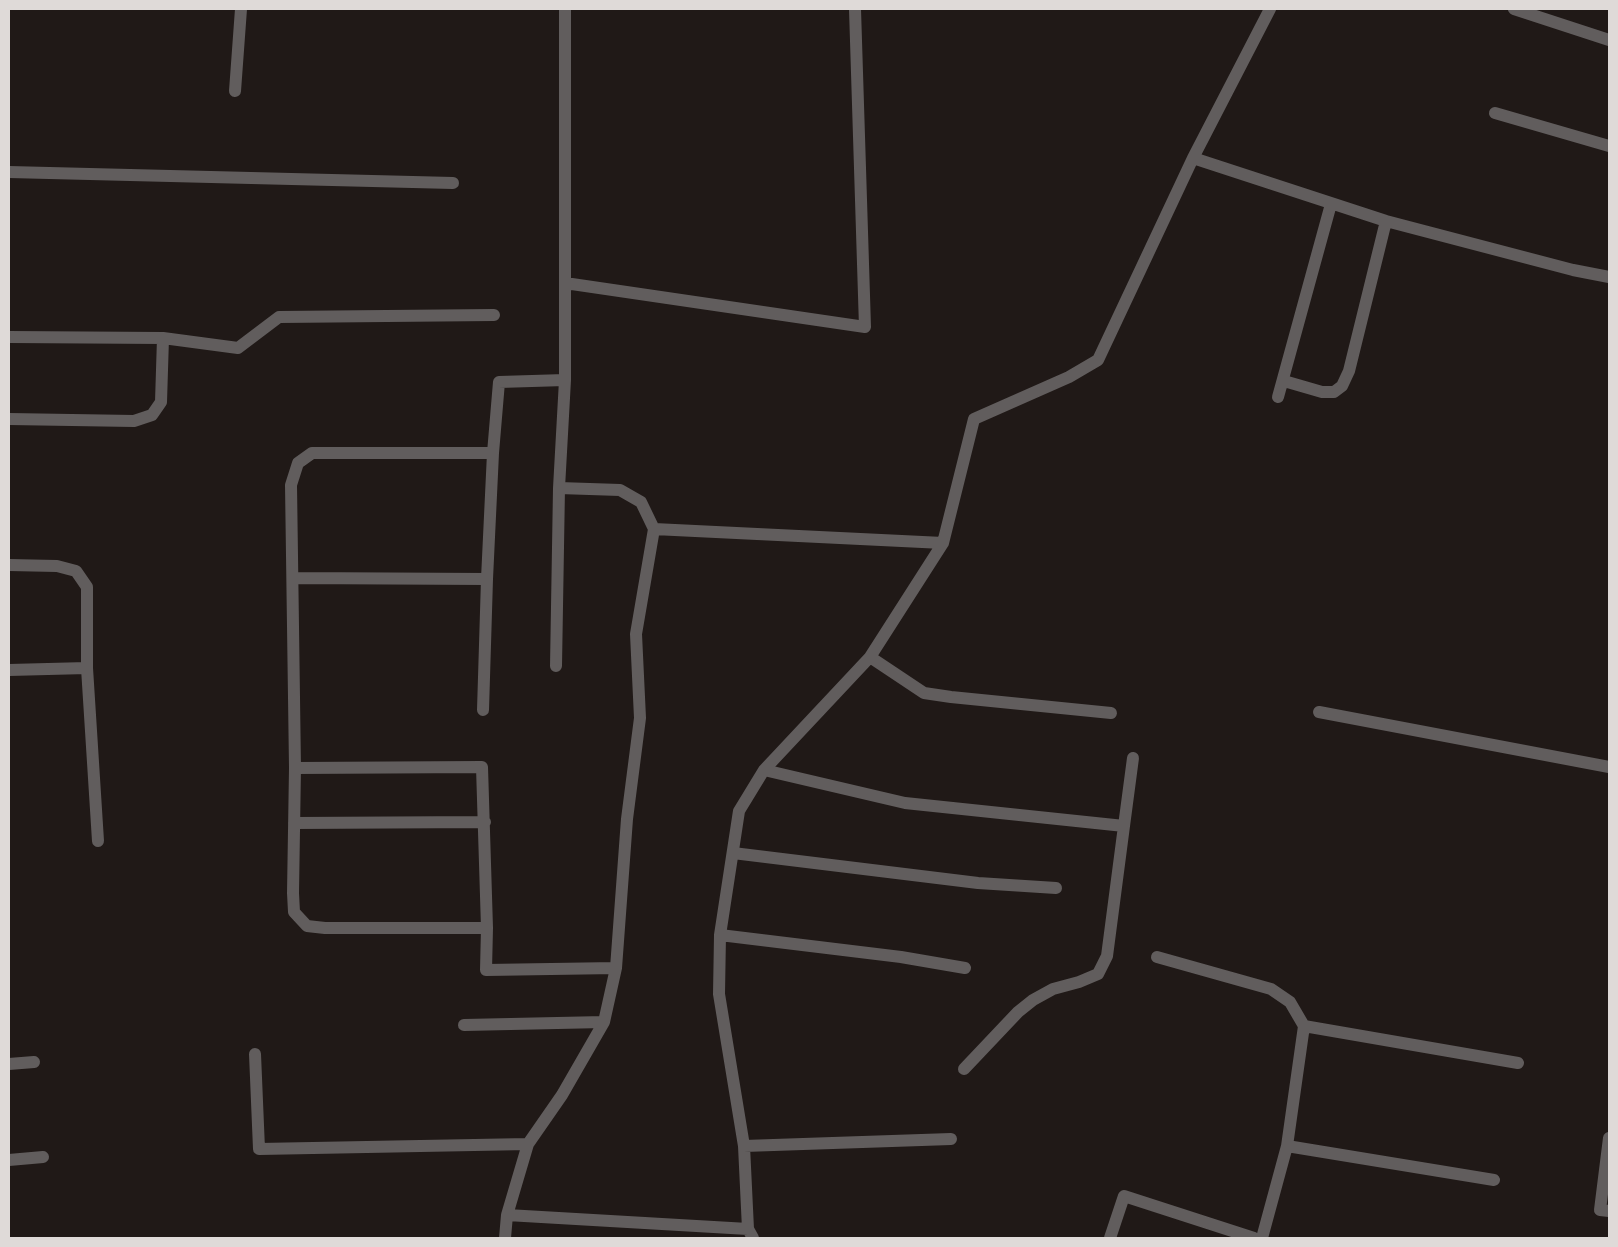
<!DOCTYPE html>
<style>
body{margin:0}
#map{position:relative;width:1618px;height:1247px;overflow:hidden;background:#201917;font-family:Bitter,serif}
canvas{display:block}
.frame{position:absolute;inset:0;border:10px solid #dfdad8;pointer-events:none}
</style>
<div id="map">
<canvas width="1618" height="1247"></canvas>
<div class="frame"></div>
</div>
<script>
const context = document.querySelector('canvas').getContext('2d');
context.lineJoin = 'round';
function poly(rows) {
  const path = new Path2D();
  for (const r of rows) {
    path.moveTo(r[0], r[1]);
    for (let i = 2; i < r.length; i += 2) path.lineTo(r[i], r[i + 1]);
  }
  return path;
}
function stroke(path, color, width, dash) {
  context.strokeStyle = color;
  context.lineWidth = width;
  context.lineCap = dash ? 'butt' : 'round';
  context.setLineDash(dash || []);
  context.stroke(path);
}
const lane = poly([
 [1514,9,1609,40],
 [1495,113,1609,146]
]);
const street = poly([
 [565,9,565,380,559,488,620,490,641,502,654,529,636,634,640,718,627,819,616,968,604,1022,562,1095,528,1144,507,1215,748,1229],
 [235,91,241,9],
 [1193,158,1386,221,1573,270,1609,277],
 [9,172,453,183],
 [565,283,865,327,855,9],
 [9,337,163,338,238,348,279,317,494,315],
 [1284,381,1322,392,1334,392,1342,386,1349,371,1386,221],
 [1278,397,1331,204],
 [9,419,134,421,152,415,161,402,163,338],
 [654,529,943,543],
 [9,565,57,566,76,571,87,587,87,668,9,670],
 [293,578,487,579],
 [870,657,924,693,951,697,1111,713],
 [556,666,559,488],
 [87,668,98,841],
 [483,710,487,579,493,453,499,382,565,380],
 [1319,712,1609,767],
 [295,768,482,767,487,928,486,970,616,968],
 [764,770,905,803,1124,826,1133,758],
 [294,823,485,822],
 [733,853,978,883,1056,888],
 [487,928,325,928,307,926,294,912,293,893,295,768,291,485,298,463,312,453,493,453],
 [720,935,901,957,965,968],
 [1157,957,1271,989,1290,1002,1304,1026,1287,1146,1262,1238],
 [464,1025,604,1022],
 [1304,1026,1518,1063],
 [255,1054,259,1149,528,1144],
 [9,1064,34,1062],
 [964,1069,1018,1012,1033,1000,1053,989,1079,982,1098,974,1107,956,1124,826],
 [1609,1138,1600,1210,1609,1211],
 [744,1146,951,1139],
 [1287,1146,1494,1180],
 [9,1160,43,1157],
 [505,1238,507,1215],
 [753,1238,748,1229,744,1146,719,994,720,935,739,811,764,770,870,657,943,543,974,419,1069,377,1098,360,1193,158,1270,9],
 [1110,1238,1124,1196,1254,1238]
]);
stroke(lane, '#615d5d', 12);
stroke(street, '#615d5d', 12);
</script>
